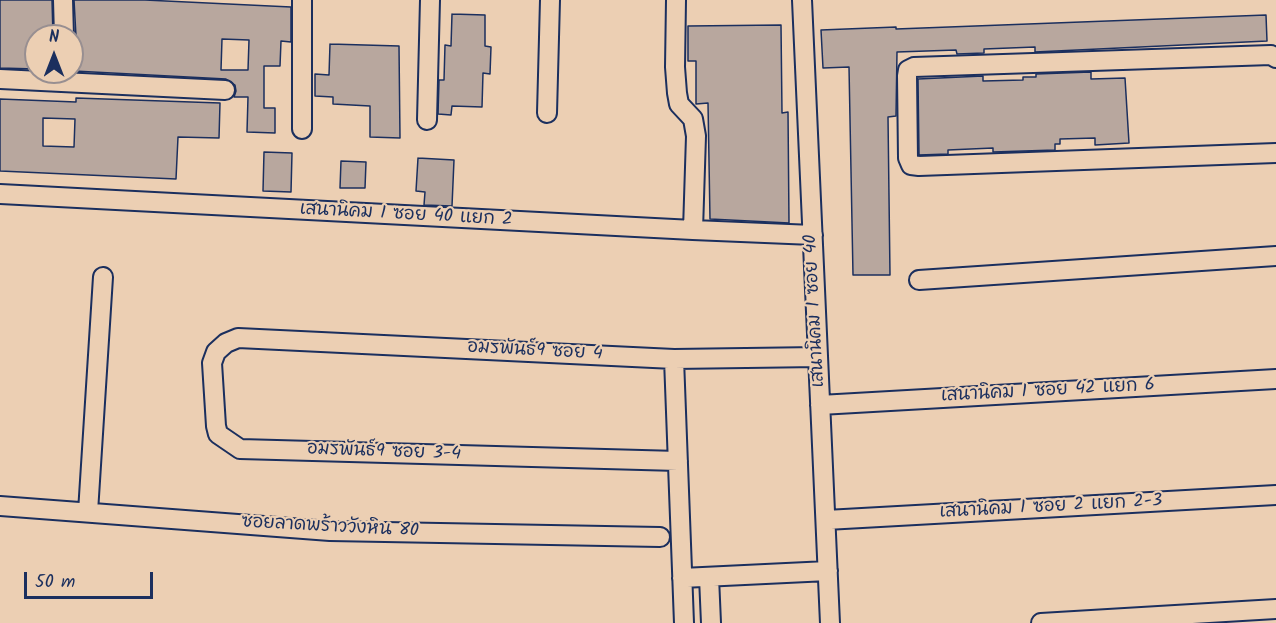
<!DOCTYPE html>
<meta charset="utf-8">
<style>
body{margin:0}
#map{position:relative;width:1276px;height:623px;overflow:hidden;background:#eccfb3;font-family:Kalam,sans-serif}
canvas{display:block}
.north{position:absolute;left:24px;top:24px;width:60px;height:60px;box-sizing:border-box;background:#eccfb3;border:2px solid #988f91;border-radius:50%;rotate:0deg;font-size:16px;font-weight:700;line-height:24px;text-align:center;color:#1b2f5e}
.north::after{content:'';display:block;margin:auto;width:21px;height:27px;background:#1b2f5e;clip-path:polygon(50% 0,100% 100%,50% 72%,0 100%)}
.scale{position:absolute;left:24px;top:572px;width:129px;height:27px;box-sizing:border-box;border:3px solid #1b2f5e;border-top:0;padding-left:8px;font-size:18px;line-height:21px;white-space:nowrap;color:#1b2f5e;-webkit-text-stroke:4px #eccfb3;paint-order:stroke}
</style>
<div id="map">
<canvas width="1276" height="623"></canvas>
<div class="north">N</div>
<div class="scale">50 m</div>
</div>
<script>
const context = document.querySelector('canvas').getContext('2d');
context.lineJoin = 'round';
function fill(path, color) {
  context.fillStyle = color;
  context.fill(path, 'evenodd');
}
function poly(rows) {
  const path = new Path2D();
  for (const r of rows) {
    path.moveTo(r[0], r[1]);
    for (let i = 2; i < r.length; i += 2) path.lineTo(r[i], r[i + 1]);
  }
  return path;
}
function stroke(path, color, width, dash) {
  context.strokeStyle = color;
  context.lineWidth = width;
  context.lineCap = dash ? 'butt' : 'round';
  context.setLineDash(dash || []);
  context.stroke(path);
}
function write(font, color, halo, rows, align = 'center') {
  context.font = font + ' Kalam,"Playpen Sans Thai",sans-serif';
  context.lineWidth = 4.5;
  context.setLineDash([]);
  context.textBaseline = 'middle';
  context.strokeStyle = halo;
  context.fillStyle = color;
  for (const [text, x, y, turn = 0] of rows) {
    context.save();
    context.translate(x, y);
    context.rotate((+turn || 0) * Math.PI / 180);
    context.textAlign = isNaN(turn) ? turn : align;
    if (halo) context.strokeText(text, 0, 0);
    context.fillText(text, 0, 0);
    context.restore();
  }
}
const building = poly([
 [0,0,52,0,53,36,36,36,36,69,0,68,0,0],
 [74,0,145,0,291,7,291,42,281,41,280,66,264,66,264,108,275,108,275,133,247,132,248,97,234,97,236,91,235,85,226,79,74,71,76,36,74,0],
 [222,39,249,40,248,70,221,70,222,39],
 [452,14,485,15,485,46,491,47,490,74,483,73,482,107,452,106,451,115,438,114,439,80,444,80,445,45,451,46,452,14],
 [1266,15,1267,41,1035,52,1035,47,984,49,984,53,957,54,956,50,897,52,896,116,888,117,890,275,853,275,849,67,823,68,821,30,896,27,896,29,1266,15],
 [781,25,782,113,788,112,789,223,710,219,708,103,696,104,696,61,688,61,688,26,781,25],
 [330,44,399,46,400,138,370,137,370,106,333,104,333,97,315,96,315,74,329,75,330,44],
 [1091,72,1091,79,1125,78,1129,143,1095,145,1095,138,1060,139,1060,144,1055,144,1055,150,993,152,993,148,948,150,948,154,919,155,918,79,983,76,983,81,1023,80,1023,77,1036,77,1036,74,1091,72],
 [76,98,220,103,219,138,178,137,176,179,0,171,0,99,76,102,76,98],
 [43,118,75,119,74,147,43,146,43,118],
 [264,152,292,153,291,192,263,191,264,152],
 [418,158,454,160,452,206,424,205,425,192,416,191,418,158],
 [341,161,366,162,365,188,340,188,341,161]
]);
const street = poly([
 [63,0,64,36],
 [676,0,675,67,677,93,679,104,693,119,696,136,693,230],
 [802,0,830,623],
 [1276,58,1271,55,914,67,908,70,907,76,908,158,911,165,919,166,1276,153],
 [0,79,225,90],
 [547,113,550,0],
 [427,120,430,0],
 [302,129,302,0],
 [0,194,693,230,813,235],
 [919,280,1276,256],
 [674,359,684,623],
 [820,405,1276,379],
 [678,461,240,449,218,434,216,426,212,363,216,352,226,343,238,338,674,359,818,357],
 [0,506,330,531,660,537],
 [88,512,103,277],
 [826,520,1276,495],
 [709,577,711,623],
 [682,578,828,571],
 [1041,623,1276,609]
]);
const streetNames = [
 ["เสนานิคม 1 ซอย 40 แยก 2",406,216,3],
 ["เสนานิคม 1 ซอย 40",816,311,-93],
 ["อมรพันธ์9 ซอย 4",535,352,3],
 ["เสนานิคม 1 ซอย 42 แยก 6",1048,392,-3],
 ["อมรพันธ์9 ซอย 3-4",384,453,2],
 ["เสนานิคม 1 ซอย 2 แยก 2-3",1051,508,-3],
 ["ซอยลาดพร้าววังหิน 80",330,528,3]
];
fill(building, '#b8a79e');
stroke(building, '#1b2f5e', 1.5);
stroke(street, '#1b2f5e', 22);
stroke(street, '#eccfb3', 18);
write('18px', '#1b2f5e', '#eccfb3', streetNames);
</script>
